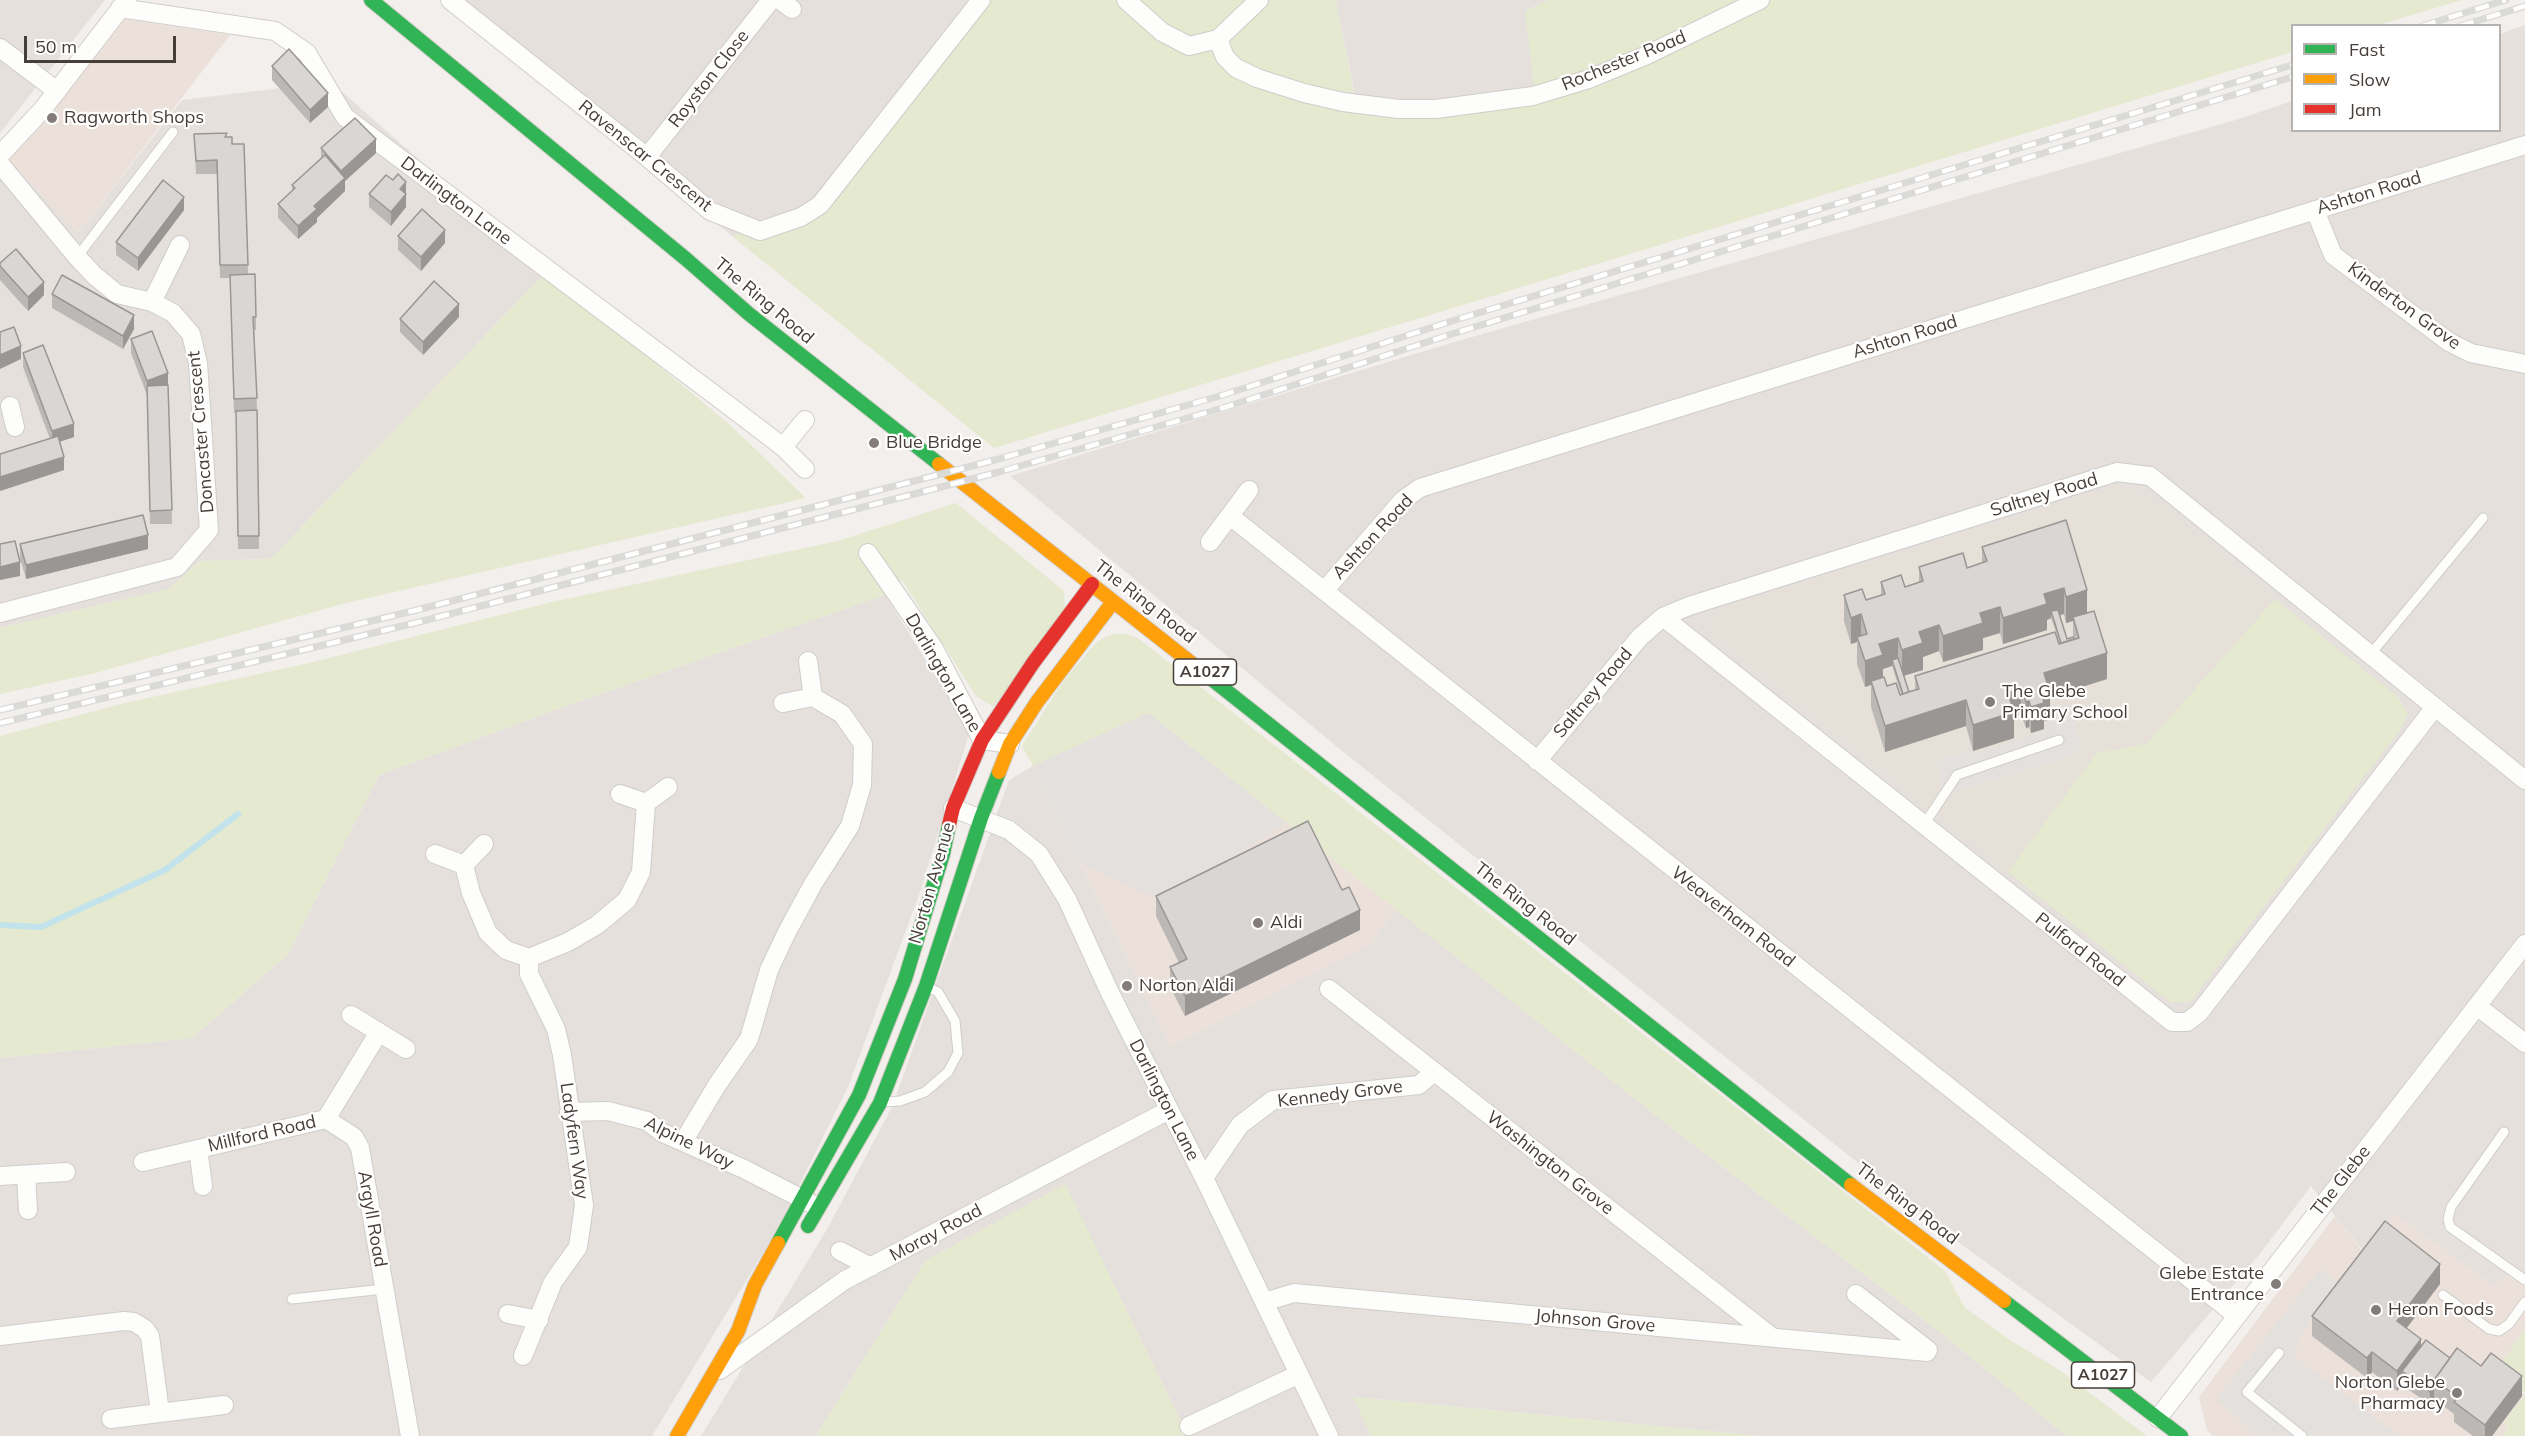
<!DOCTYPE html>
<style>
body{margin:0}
#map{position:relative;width:2525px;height:1436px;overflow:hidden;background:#f2efec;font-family:Mulish,sans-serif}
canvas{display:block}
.legend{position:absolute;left:2291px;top:24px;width:210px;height:108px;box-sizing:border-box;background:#fff;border:2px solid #b5b2b0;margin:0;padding:8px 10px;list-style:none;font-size:18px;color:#473e39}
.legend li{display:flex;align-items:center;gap:12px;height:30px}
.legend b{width:30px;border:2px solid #b5b2b0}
.scale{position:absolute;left:24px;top:36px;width:152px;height:27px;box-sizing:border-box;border:3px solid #473e39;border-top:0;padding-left:8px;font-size:18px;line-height:21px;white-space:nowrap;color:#473e39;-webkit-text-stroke:4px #fff;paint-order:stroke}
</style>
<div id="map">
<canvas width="2525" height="1436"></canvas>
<ul class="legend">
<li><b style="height:8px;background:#30b455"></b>Fast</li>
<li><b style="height:8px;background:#ff9f0a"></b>Slow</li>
<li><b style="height:8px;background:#e5322d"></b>Jam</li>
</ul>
<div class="scale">50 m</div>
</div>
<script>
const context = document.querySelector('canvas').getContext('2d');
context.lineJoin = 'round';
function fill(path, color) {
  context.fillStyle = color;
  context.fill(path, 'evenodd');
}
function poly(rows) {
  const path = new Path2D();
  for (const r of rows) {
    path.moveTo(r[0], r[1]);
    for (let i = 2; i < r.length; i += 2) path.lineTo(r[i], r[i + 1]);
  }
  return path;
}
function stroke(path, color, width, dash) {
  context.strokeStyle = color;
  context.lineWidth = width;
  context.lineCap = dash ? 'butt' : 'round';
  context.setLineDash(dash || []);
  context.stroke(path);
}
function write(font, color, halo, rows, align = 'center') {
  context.font = font + ' Mulish,sans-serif';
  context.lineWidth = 4.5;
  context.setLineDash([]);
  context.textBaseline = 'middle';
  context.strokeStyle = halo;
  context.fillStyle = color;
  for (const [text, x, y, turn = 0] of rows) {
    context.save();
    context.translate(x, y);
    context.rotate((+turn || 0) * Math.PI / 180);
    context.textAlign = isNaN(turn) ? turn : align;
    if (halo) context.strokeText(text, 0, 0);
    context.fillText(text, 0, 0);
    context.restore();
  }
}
const residential = poly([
 [0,0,105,0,0,133],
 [459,0,976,0,804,215,732,236],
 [1338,0,1549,0,1525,11,1535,87,1359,113,1336,3],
 [2525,25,2525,1287,2508,1275,2495,1287,2395,1214,2364,1252,2311,1186,2259,1255,2151,1382,1947,1234,1336,746,1010,476,1458,341,2236,120,2292,101,2292,130,2500,130,2500,34],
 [331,82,546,272,271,559,200,561,169,589,0,628,0,153,79,232,182,100],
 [885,595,970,731,919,895,848,1087,778,1228,652,1436,0,1436,0,1058,192,1038,288,954,379,775,566,706],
 [1033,766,1170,1046,1369,945,1396,909,1668,1125,1944,1335,2067,1436,1762,1436,1354,1397,1371,1436,1188,1436,1065,1185,925,1261,816,1436,701,1436,826,1231,892,1107,1009,780]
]);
const commercial = poly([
 [124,19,230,35,79,232,8,161],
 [1148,713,1396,909,1369,945,1170,1046,1033,766],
 [2395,1214,2495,1287,2508,1275,2525,1287,2525,1329,2496,1371,2525,1395,2504,1422,2509,1426,2502,1436,2213,1436,2207,1430,2199,1397,2335,1216,2363,1252]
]);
const education = poly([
 [2116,487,2148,495,2201,536,2275,599,2146,744,2096,753,2008,872,1710,631,1720,611,1740,603]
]);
const green = poly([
 [976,0,1338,0,1336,3,1358,112,1534,87,1525,11,1549,0,2462,0,2378,25,2292,26,2292,52,994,448,732,236,804,215],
 [546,272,729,424,806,498,346,603,95,673,0,694,0,628,169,589,200,561,271,559],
 [956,503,1064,591,1065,613,993,707,976,696,902,580,885,595,566,706,379,775,288,954,192,1038,0,1058,0,736,125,703,309,663,552,602,838,541],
 [2275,599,2398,697,2408,714,2397,734,2190,1002,2170,1002,2008,872,2097,753,2146,744],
 [1114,634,1127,634,1139,639,1945,1271,1965,1308,2013,1342,2058,1369,2147,1436,2067,1436,1944,1335,1668,1125,1148,713,1033,766,1022,746,1062,683,1094,645,1103,638],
 [1065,1184,1188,1436,816,1436,925,1261],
 [2525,1329,2525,1393,2496,1371],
 [2525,1395,2525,1436,2502,1436,2509,1427,2504,1422],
 [1353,1397,1762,1436,1371,1436]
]);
const parking = poly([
 [2068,702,2081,744,2074,756,1958,790,1946,804,1939,792,1943,786,1936,762,1969,749,1971,755,2048,729,2046,722,2054,719,2050,709],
 [1148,713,1287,823,1220,865,1169,904,1080,863,1033,766],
 [2321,1268,2338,1284,2298,1339,2296,1358,2399,1436,2257,1436,2216,1399]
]);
const stream = poly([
 [0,925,41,927,165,870,238,814]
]);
const lane = poly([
 [77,257,173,132],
 [2370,655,2483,518],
 [1923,826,1957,775,2059,740],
 [884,1102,900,1101,925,1092,948,1072,958,1053,955,1021,938,992,927,987],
 [2504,1132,2451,1207,2448,1219,2450,1227,2525,1280],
 [2443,1295,2489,1329,2499,1331,2509,1324,2525,1302],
 [292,1299,384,1289],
 [2279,1353,2247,1392,2302,1436]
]);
const street = poly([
 [450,0,647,157,710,211,760,231,801,217,820,205,981,0],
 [780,0,792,9],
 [1126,0,1162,32,1189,46,1218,39,1259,0],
 [120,8,275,31,307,53,345,117,728,405,783,447,805,469],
 [1218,39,1225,57,1236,68,1257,78,1304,93,1343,102,1399,109,1436,109,1533,96,1589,79,1647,55,1760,0],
 [0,48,57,91],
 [0,155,42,110,127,0],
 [647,157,771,0],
 [0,164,77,257,95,276,117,294,152,302,173,313,191,334,198,363,209,530,177,567,0,613],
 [2315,210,2333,255,2449,342,2471,353,2525,364],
 [152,302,180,245],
 [10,406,15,427],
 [783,447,805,420],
 [1230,516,2237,1316],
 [1210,542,1249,490],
 [868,553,933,647,982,740,1010,744],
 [1324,591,1403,500,1420,488,2525,145],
 [1663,617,2172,1022,2187,1022,2199,1013,2435,707],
 [783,703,813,697,808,661],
 [1537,761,1640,637,1663,617,1689,606,2117,472,2150,476,2525,780],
 [620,794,646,803],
 [953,808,1009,830,1039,854,1067,899,1110,993,1204,1178,1329,1436],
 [484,844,464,865,471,893,488,933,506,950,529,958,568,942,597,925,627,900,641,872,646,803,668,787],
 [435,854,464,865],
 [1329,989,1772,1337],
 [2477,1006,2525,1043],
 [351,1015,406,1049],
 [569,1112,608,1111,647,1121,663,1133,744,1169,812,1204],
 [326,1119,354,1137,360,1148,410,1436],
 [326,1119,379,1032],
 [683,1142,717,1085,749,1039,769,970,787,932,813,884,850,826,862,785,863,744,842,714,813,697],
 [198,1149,203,1186],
 [143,1162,326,1119],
 [26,1175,28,1210],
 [0,1176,66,1172],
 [1204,1178,1240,1125,1273,1100,1419,1085,1434,1072],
 [840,1251,871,1267],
 [1856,1294,1928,1350],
 [1264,1302,1294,1293,1927,1352],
 [508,1314,539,1320],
 [0,1336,124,1321,134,1322,145,1329,150,1336,160,1413],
 [523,1356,553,1282,578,1247,584,1205,562,1055,556,1029,529,974,529,958],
 [720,1370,845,1280,1169,1110],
 [2158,1418,2525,944],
 [111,1419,224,1405],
 [1189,1426,1299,1374]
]);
const fast = poly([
 [371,0,686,259,749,314,939,464],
 [1209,677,1851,1185],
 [808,1226,880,1103,926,986,981,818,999,772],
 [778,1243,859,1095,905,979,943,854,949,825],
 [2004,1301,2181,1436]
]);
const slow = poly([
 [939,464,1209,677],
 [999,772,1010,744,1037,702,1113,602],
 [1851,1185,2004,1301],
 [677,1436,738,1331,755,1285,778,1243]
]);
const jam = poly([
 [949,825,953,808,982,740,1033,663,1092,584]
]);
const rail = poly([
 [2422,26,2506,0],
 [2460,26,2525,6],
 [0,710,417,610,995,460,1223,395,1452,321,2292,65],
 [0,723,419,622,999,472,1226,407,1455,333,2292,77]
]);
const wall = poly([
 [272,66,328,107,310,123,272,80],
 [194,134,227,137,232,144,244,144,248,274,256,317,256,330,254,330,257,410,259,549,238,549,236,413,234,413,230,278,220,278,217,174,196,174],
 [321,148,376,153,345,181,345,191,317,218,317,222,298,239,278,218,278,204,292,191,292,185,321,158],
 [393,180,406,182,406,207,391,226,369,207,369,194],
 [184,210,138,271,116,255,116,242],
 [398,236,445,243,421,271,398,250],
 [0,263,44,295,28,311,0,280],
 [52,294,134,329,123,349,52,308],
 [459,317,423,355,400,332,400,319],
 [131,339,168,387,172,524,150,524,147,395,131,353],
 [23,353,74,437,60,442,64,470,0,491,0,454,50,439,23,367],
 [2066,520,2087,613,2107,679,2050,697,2050,719,2044,721,2044,729,2031,733,2029,727,2026,728,2021,715,2014,717,2014,738,1973,751,1966,726,1885,752,1871,707,1871,685,1865,687,1857,664,1857,642,1851,644,1844,621,1844,595,1866,600,1881,596,1881,582,1905,587,1919,582,1919,567,1967,568,1982,563,1982,547],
 [2064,614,2066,623,2073,621,2073,637,2067,639,2059,616],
 [2051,618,2060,644,1915,676,1915,690,1909,692,1904,676,1923,670,1923,657,1939,651,1943,662,1983,650,1983,638,2000,633,2003,644,2047,630,2047,620],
 [1892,666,1901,694,1900,695,1887,686,1883,677,1883,669],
 [20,544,148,549,26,579,20,558],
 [1156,896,1360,930,1185,1016,1170,987,1170,967,1179,963,1156,916],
 [2440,1284,2406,1328,2421,1346,2450,1358,2522,1396,2492,1436,2473,1436,2454,1422,2454,1414,2434,1399,2430,1405,2402,1385,2397,1391,2372,1372,2367,1378,2312,1336,2312,1316]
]);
const shadedWall = poly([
 [328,93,328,107,310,123,310,110],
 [376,139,376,153,345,181,345,191,317,218,317,222,298,239,298,226,314,206,341,181,341,171],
 [406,182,406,207,391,226,391,212,400,189],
 [184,197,184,210,138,271,138,258],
 [445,230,445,243,421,271,421,257],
 [44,282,44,295,28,311,28,297],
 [459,304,459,317,423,355,423,342],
 [134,315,134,329,123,349,123,336],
 [21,346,21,359,0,369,0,355],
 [168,373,168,387,147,395,147,381],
 [74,424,74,437,52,444,52,431],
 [64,457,64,470,0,491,0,477],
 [148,535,148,549,26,579,26,565],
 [20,562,20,576,0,580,0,567],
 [2064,588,2064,614,2053,617,2051,611,2051,618,2047,620,2047,630,2003,644,2003,618,2044,594],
 [2087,590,2087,616,2073,617,2073,621,2066,623,2066,597],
 [2000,607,2000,633,1983,638,1983,650,1943,662,1943,636,1980,613],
 [1861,614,1861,641,1857,637,1857,642,1851,644,1851,618],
 [1939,625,1939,651,1923,657,1923,670,1902,676,1902,650,1919,632],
 [1898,638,1898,664,1892,660,1892,666,1883,669,1883,681,1871,681,1871,685,1865,687,1865,661,1879,644],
 [2107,653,2107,679,2050,697,2050,719,2044,721,2044,729,2031,733,2031,707,2044,673],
 [2021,689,2021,715,2014,717,2014,738,1973,751,1973,725,2008,693],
 [1966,700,1966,726,1885,752,1885,726],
 [2029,701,2029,727,2026,728,2026,702],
 [1360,910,1360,930,1185,1016,1185,996],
 [2440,1264,2440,1284,2397,1341,2397,1321],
 [2421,1339,2421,1359,2402,1371,2402,1385,2397,1391,2397,1371],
 [2372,1352,2372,1372,2367,1378,2367,1358],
 [2522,1376,2522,1396,2492,1436,2485,1436,2485,1425],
 [2434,1386,2434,1399,2430,1405,2430,1392]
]);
const building = poly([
 [289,49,328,93,310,110,272,66,289,49],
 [355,118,376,139,341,171,321,148,355,118],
 [227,133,225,137,232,137,232,144,244,144,248,265,220,265,217,160,196,161,194,134,227,133],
 [325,155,345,178,314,206,317,209,298,226,278,204,295,188,292,185,325,155],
 [398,174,406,182,400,189,406,194,391,212,369,194,386,175,393,180,398,174],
 [163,180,184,197,138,258,116,242,163,180],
 [422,209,445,230,421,257,398,236,422,209],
 [16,249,44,282,28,297,0,266,0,263,16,249],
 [255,274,256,317,253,317,257,398,234,399,230,275,255,274],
 [62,275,134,315,123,336,52,294,62,275],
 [434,281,459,304,423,342,400,319,434,281],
 [14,327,21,346,0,355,0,332,14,327],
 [152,331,168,373,147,381,131,339,152,331],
 [43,345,74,424,52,431,23,353,43,345],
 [168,385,172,510,150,511,147,386,168,385],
 [257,410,259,536,238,536,236,411,257,410],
 [58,436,64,457,0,477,0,454,58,436],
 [143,515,148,535,26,565,20,544,143,515],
 [2066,520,2087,590,2066,597,2064,588,2051,592,2044,594,2047,604,2003,618,2000,607,1980,613,1983,623,1943,636,1939,625,1919,632,1923,643,1902,650,1898,638,1879,644,1883,655,1865,661,1857,637,1867,634,1861,614,1851,618,1844,595,1862,589,1866,600,1885,594,1881,582,1901,575,1905,587,1923,581,1919,567,1963,553,1967,568,1987,561,1982,547,2066,520],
 [15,541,20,562,0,567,0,544,15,541],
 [2058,610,2067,639,2073,637,2074,639,2061,643,2051,611,2058,610],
 [2094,611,2107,653,2044,673,2050,693,2042,695,2044,703,2031,707,2029,701,2026,702,2021,689,2008,693,2014,712,1973,725,1966,700,1885,726,1871,681,1884,677,1887,686,1896,683,1900,695,1908,692,1919,689,1915,676,2055,632,2059,644,2079,638,2073,617,2094,611],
 [1898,658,1909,692,1903,694,1892,660,1898,658],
 [1308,821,1342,890,1349,887,1360,910,1185,996,1170,967,1187,959,1156,896,1308,821],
 [2385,1221,2440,1264,2397,1321,2421,1339,2397,1371,2372,1352,2367,1358,2312,1316,2385,1221],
 [2426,1340,2450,1358,2434,1380,2434,1386,2430,1392,2402,1371,2426,1340],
 [2457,1348,2481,1366,2491,1353,2522,1376,2485,1425,2454,1402,2458,1397,2434,1380,2457,1348]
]);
const markers = [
 [52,118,6,"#837c78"],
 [874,443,6,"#837c78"],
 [1990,702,6,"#837c78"],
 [1258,923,6,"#837c78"],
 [1127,986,6,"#837c78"],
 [2276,1284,6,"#837c78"],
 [2376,1310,6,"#837c78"],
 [2457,1393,6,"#837c78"]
];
const shields = [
 [1205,672,63],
 [2103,1375,63]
];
const shieldNames = [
 ["A1027",1205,672],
 ["A1027",2103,1375]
];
const streetNames = [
 ["Rochester Road",1624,61,-22],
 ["Royston Close",709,79,-52],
 ["Ravenscar Crescent",645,156,39],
 ["Ashton Road",2369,193,-17],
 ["Darlington Lane",456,201,37],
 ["The Ring Road",764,301,40],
 ["Kinderton Grove",2404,306,36],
 ["Ashton Road",1905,337,-17],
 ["Doncaster Crescent",201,432,-95],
 ["Saltney Road",2044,495,-17],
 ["Ashton Road",1373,537,-47],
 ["The Ring Road",1145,602,38],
 ["Darlington Lane",943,673,60],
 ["Saltney Road",1593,693,-50],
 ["Norton Avenue",932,883,-74],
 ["The Ring Road",1525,904,38],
 ["Weaverham Road",1733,917,38],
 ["Pulford Road",2080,950,38],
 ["Kennedy Grove",1340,1094,-7],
 ["Darlington Lane",1164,1100,63],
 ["Millford Road",262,1134,-13],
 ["Ladyfern Way",574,1141,82],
 ["Alpine Way",689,1143,26],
 ["Washington Grove",1550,1163,38],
 ["The Glebe",2341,1181,-52],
 ["The Ring Road",1907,1204,37],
 ["Argyll Road",372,1219,80],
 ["Moray Road",936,1233,-28],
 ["Johnson Grove",1595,1321,5]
];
const poiNames = [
 ["Ragworth Shops",64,118],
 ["Blue Bridge",886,443],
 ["The Glebe",2002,692],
 ["Primary School",2002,713],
 ["Aldi",1270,923],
 ["Norton Aldi",1139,986],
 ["Glebe Estate",2264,1274,"right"],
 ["Entrance",2264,1295,"right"],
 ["Heron Foods",2388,1310],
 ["Norton Glebe",2445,1383,"right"],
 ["Pharmacy",2445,1404,"right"]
];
fill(residential, '#e5e0db');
fill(commercial, '#ece1da');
fill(education, '#e7e0d9');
fill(green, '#e4e9cf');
fill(parking, '#e3e0dd');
stroke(stream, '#c2e3eb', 6);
stroke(lane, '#d0cdca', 11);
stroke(street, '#d0cdca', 20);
stroke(fast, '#d2cbc5', 16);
stroke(slow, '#d2cbc5', 16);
stroke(jam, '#d2cbc5', 16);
stroke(lane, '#fdfdfc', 9);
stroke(street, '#fdfdfc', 18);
stroke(fast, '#30b455', 14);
stroke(slow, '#ff9f0a', 14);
stroke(jam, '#e5322d', 14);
stroke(rail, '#dadad9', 7);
stroke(rail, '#fff', 4.5, [14]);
fill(wall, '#bbb8b5');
fill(shadedWall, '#999694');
fill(building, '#dad6d3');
stroke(building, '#999694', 1.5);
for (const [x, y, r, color] of markers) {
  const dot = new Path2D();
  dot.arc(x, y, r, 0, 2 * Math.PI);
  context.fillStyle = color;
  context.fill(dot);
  stroke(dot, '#fff', 2);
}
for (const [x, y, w] of shields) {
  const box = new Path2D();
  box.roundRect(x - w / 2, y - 13, w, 26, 4.5);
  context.fillStyle = '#fff';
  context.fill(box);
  stroke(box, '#473e39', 1.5);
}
write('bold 16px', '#473e39', null, shieldNames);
write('18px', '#473e39', '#fff', streetNames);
write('18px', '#473e39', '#fff', poiNames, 'left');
</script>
